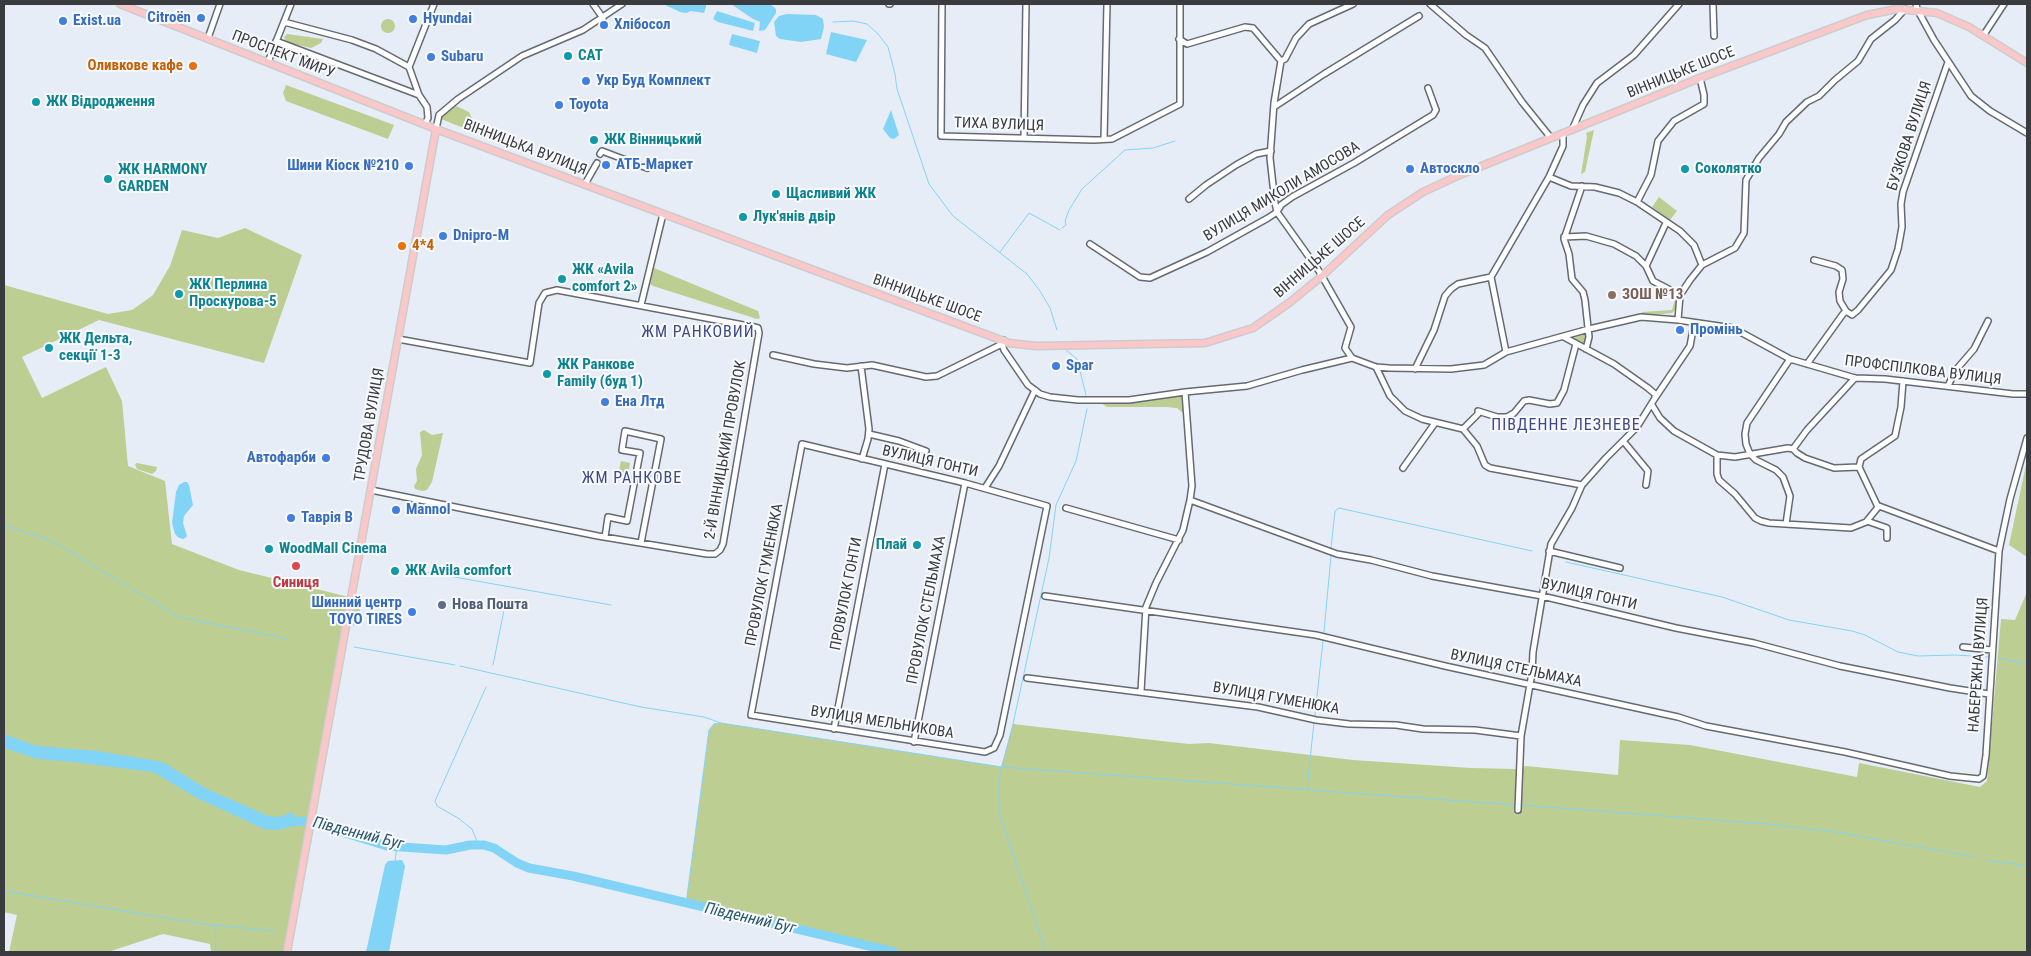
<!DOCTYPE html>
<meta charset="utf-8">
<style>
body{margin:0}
#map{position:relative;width:2031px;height:956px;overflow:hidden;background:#e7edf7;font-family:"Roboto Condensed",sans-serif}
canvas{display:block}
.frame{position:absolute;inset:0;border:5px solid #393b3f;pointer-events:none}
</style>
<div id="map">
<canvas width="2031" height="956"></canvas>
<div class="frame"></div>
</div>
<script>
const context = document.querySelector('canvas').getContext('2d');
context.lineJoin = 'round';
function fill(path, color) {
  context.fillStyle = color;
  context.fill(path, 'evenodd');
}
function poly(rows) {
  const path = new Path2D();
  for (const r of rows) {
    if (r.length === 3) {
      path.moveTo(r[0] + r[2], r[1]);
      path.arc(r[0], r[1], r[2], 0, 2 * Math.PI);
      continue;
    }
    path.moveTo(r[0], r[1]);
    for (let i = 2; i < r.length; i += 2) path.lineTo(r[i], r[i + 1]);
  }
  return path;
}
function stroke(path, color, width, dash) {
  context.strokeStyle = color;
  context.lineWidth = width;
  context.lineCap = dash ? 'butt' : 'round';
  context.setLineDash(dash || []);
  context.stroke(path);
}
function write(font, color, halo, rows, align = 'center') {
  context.font = font + ' "Roboto Condensed",sans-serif';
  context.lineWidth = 4;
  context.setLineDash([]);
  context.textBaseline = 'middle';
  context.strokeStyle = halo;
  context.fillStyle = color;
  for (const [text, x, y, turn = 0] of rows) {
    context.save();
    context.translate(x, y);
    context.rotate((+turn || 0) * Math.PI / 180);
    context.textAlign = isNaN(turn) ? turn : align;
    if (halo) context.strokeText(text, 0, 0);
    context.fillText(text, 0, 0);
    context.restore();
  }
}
const green = poly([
 [388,26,7],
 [287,34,323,39,321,43,311,48,286,42,284,37],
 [286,85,394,125,388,139,286,101,283,93],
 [454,105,469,112,474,122,486,130,506,134,510,140,511,143,509,146,441,119,441,116],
 [1594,130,1585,172,1581,174,1587,137,1586,133],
 [1659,197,1677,211,1670,220,1652,207],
 [245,228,302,255,264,363,99,320,22,357,42,398,106,367,122,401,128,466,165,481,172,544,239,570,349,597,285,952,211,952,210,944,163,934,108,952,9,952,17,915,4,912,4,285,108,314,132,310,153,295,170,266,182,230,218,238],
 [654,268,758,311,760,318,757,319,653,286,650,284],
 [1675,300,1677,308,1672,313,1641,316,1642,312,1672,310],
 [1587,332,1588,335,1584,343,1581,344,1568,337],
 [1178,395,1183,398,1183,413,1177,408,1166,407,1107,407,1099,402,1126,403],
 [424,430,432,435,443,433,432,482,427,490,422,491,415,489,414,486,417,481,416,469,422,455,420,432],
 [2027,460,2027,557,2009,545],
 [621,461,630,463,628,477,618,475],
 [137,463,157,467,156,471,152,474,137,469,135,464],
 [2027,592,2027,952,894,952,686,904,709,730,714,724,721,723,1001,767,1013,724,1144,739,1189,744,1209,743,1353,760,1471,768,1516,769,1526,766,1618,775,1620,740,1690,745,1857,777,1859,763,1980,787,1987,781,2001,619,2015,620],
 [357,606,360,610,358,623,354,626,351,623,354,608]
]);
const water = poly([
 [663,4,706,4,706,7,704,13,691,11,686,13,680,12],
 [731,4,770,4,776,9,776,13,765,30,759,31,760,22,753,19],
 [717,11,755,23,753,31,718,22,713,19],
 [787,14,816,15,823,19,824,27,821,39,801,42,780,39,776,36,774,22,779,16],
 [831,32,867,40,856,62,826,54],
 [732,34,760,41,757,53,729,45],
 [891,110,899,135,894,139,890,138,883,129],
 [184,482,187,482,189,485,193,505,184,516,183,523,187,536,184,539,179,538,175,534,172,523,176,492,179,485],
 [4,734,37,746,98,751,163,762,205,788,268,816,279,817,293,812,296,825,278,830,264,829,197,798,153,772,73,762,37,759,4,748],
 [402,860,405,866,389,952,366,952,385,865,388,861]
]);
const stream = poly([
 [833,22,853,21,867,24,878,34,888,47,895,74,897,89,929,184,953,216,1027,274,1040,291,1050,308,1057,330],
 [1062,228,1066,225,1065,221,1069,210,1082,189,1125,150,1153,148,1175,141],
 [1000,252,1029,213,1060,230],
 [1066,350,1077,359,1086,395],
 [4,525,54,542,179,617,288,639],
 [1331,548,1335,511,1339,508,1532,551],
 [1566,562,1722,597,1789,620,1852,631,1865,635,1898,652,1918,656,1955,655,1989,657],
 [421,571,611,605],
 [1324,632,1331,556],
 [354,647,455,665],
 [1999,658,2027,664],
 [493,665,506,600],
 [460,666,641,707,704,717,721,723,1002,767,1514,805],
 [1315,715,1323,641],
 [1307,788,1314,723],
 [1522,805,1767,824,1836,832,1975,857],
 [478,844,472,829,458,818,437,806,435,801,486,687],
 [1988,860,2027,866],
 [395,861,397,847],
 [4,891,203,924,274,931],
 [686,904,709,730,714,724,720,723],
 [215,925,216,952],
 [1046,952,999,812,999,778,1013,724,1049,558,1056,505,1076,461,1087,409]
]);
const river = poly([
 [285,822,307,821,387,846,446,850,470,845,484,845,494,848,517,863,529,868,573,876,894,952]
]);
const minor = poly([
 [593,4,603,18],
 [889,4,890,4],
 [942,4,941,136,1094,140,1112,139,1180,104,1180,4],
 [1430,4,1466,35,1485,48,1522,102,1551,138],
 [1713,4,1714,36],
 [1916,4,1917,9,1934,40,1971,96,1990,111,2027,133],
 [284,22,352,40,376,49,409,67,419,95],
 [1983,36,2004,4],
 [208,38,220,4],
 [1179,39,1187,44,1245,27,1253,28,1281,61,1285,59,1296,38,1309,24,1353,4],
 [276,41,419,95,427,107,428,118,425,124],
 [1281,61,1274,103,1270,158,1275,203,1277,212,1319,271,1351,327,1345,348,1352,358],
 [268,62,291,4],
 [409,67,434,4],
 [1274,107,1324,74,1419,16],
 [436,129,439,115,458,99,522,56,583,30,622,4],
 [1572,130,1583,105,1597,83,1634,55,1679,4],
 [1024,138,1026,4],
 [1104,139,1107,4],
 [600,154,602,151,647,168],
 [1549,177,1571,186,1595,187,1619,193,1637,202,1680,231,1694,245,1702,265],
 [585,184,597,163],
 [1582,186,1564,239,1569,254,1572,279,1583,292,1585,300,1589,337,1586,349],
 [1189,199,1206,185,1236,165,1256,154,1271,151],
 [1637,202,1651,175,1658,141,1674,121,1704,104,1704,95,1700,78],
 [1666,223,1646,266,1653,281,1680,295],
 [1564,237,1586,236,1614,244,1636,256,1646,266],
 [1090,244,1140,277,1150,278,1207,252,1268,218,1277,212,1281,205,1292,197,1354,163,1433,115,1436,110,1428,88],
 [1814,260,1836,266,1842,270,1843,279,1839,292,1840,301,1846,311],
 [641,305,663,214],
 [1678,320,1680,295,1690,280,1702,265,1735,248,1744,233,1746,180,1759,158,1779,134,1786,122,1807,102,1819,96,1835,80,1858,61,1871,39,1895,20,1905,9],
 [1003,340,1002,344,1004,350,1028,385,1040,394,1050,397,1078,400,1129,400,1185,392,1247,386,1302,370,1352,358,1376,367,1389,368,1451,369,1484,365,1506,352,1589,329,1641,317,1678,320,1733,328,1790,359,1855,378,1885,379,2013,394,2027,394],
 [1506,352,1491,277,1549,177,1563,146,1563,133],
 [773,355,814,364,847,368,872,365,926,377,937,376,1002,344],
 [1807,364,1843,314,1846,311,1852,315,1858,310,1891,270,1898,249,1902,227,1901,204,1903,192,1948,62],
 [861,366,869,429,868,439,862,459],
 [1376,367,1390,396,1405,411,1422,419,1463,429,1477,446,1485,465,1490,468,1582,485],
 [1415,369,1434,330,1445,296,1451,289,1458,284,1491,277],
 [1948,386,1955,371,1974,349,1988,321],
 [1655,398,1690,346,1694,324],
 [1652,405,1660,418,1674,431,1717,455,1735,457,1788,448,1793,449,1807,430,1855,378],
 [1463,429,1478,414,1478,411,1497,417,1507,417,1514,413,1524,401,1529,400,1550,404,1557,403,1564,390,1576,344],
 [869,434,899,441,926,451],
 [1624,442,1648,471,1646,485],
 [802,444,965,483,1047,506,1000,735,994,748,985,752,751,715,802,444],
 [1793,449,1797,453,1805,458,1834,468,1859,467,1878,507],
 [1717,455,1717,474,1719,480,1735,494,1755,518,1761,521,1769,523,1851,528,1866,522,1879,506,1999,551],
 [1859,467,1861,459,1895,436,1901,407,1903,381],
 [1403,468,1435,423],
 [985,488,999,466,1035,390],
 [371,490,598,536,707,554,715,554,720,550,723,544,759,333,758,328,754,327,557,290,545,293,539,303,530,363,398,339],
 [1190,500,1337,554,1371,560,1432,576,1542,596,1676,628,1754,643,1840,666,1950,688,1989,694],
 [1066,508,1179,540],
 [1867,521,1887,528,1887,538],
 [1786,524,1790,496,1783,477,1776,470,1756,460,1750,454,1746,444,1745,434,1747,423,1790,359],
 [605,537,608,517,627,521,640,453,622,450,625,431,661,439,641,543],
 [1549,551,1620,568],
 [1045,596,1316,635,1445,666,1678,717,1706,726,1845,752,1950,776,1979,779,1983,776,1986,755,1999,551,2010,499,2027,438],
 [1963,647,1992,650],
 [1027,678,1258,707,1316,720,1349,724,1396,725,1423,729,1475,730,1521,736],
 [1141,691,1146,607,1156,583,1183,530,1190,500,1192,486,1185,392],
 [834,729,885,464],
 [914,742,965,483],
 [1518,810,1521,736,1532,673,1533,652,1551,544,1572,508,1582,485,1606,458,1637,427,1655,398,1655,394,1648,388,1614,364,1564,337]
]);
const major = poly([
 [120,4,436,129,902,303,1009,343,1036,346,1205,343,1253,328,1289,303,1322,276,1388,215,1423,192,1462,174,1700,78,1867,15,1897,9,1937,13,1969,27,2027,63],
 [287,952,436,129]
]);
const markers = [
 [201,18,5,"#3f7fe0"],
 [413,19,5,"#3f7fe0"],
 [63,21,5,"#3f7fe0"],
 [604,25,5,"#3f7fe0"],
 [568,56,5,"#0f9aa8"],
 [431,57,5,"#3f7fe0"],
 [193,66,5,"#e8710a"],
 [586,81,5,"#3f7fe0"],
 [36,102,5,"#0f9aa8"],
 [559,105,5,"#3f7fe0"],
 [594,140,5,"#0f9aa8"],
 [606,165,5,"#3f7fe0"],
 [409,166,5,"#3f7fe0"],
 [1410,169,5,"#3f7fe0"],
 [1685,169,5,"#0f9aa8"],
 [108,179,5,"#0f9aa8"],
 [776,194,5,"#0f9aa8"],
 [743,217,5,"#0f9aa8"],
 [443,236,5,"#3f7fe0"],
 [402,246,5,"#e8710a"],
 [562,279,5,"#0f9aa8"],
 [179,294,5,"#0f9aa8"],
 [1612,295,5,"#8d6e63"],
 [1680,330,5,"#3f7fe0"],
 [49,348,5,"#0f9aa8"],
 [1056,366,5,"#3f7fe0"],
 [547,374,5,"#0f9aa8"],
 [605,402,5,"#3f7fe0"],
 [326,458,5,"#3f7fe0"],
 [396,510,5,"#3f7fe0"],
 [291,518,5,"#3f7fe0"],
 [917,545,5,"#0f9aa8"],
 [269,549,5,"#0f9aa8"],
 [296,566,5,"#e0444e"],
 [395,571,5,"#0f9aa8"],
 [442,605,5,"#5c6f8a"],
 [412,612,5,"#3f7fe0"]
];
const shopNames = [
 ["Citroën",191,18,"right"],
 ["Hyundai",423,19],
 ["Exist.ua",73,21],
 ["Хлібосол",614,25],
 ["Subaru",441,57],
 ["Укр Буд Комплект",596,81],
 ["Toyota",569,105],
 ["АТБ-Маркет",616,165],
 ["Шини Кіоск №210",399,166,"right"],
 ["Автоскло",1420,169],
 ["Dnipro-M",453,236],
 ["Промінь",1690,330],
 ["Spar",1066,366],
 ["Ена Лтд",615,402],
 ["Автофарби",316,458,"right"],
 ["Mannol",406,510],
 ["Таврія В",301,518],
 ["Шинний центр",402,603,"right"],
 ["TOYO TIRES",402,620,"right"]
];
const streetNames = [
 ["ПРОСПЕКТ МИРУ",283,55,21],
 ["ВІННИЦЬКЕ ШОСЕ",1681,73,-22],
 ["ТИХА ВУЛИЦЯ",999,125,2],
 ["БУЗКОВА ВУЛИЦЯ",1910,136,-72],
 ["ВІННИЦЬКА ВУЛИЦЯ",525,148,21],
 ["ВУЛИЦЯ МИКОЛИ АМОСОВА",1282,192,-31],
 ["ВІННИЦЬКЕ ШОСЕ",1320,258,-41],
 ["ВІННИЦЬКЕ ШОСЕ",927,299,20],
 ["ПРОФСПІЛКОВА ВУЛИЦЯ",1923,371,7],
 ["ТРУДОВА ВУЛИЦЯ",370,425,-80],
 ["2-Й ВІННИЦЬКИЙ ПРОВУЛОК",726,450,-80],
 ["ВУЛИЦЯ ГОНТИ",930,462,13],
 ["ПРОВУЛОК ГУМЕНЮКА",765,575,-79],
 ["ПРОВУЛОК ГОНТИ",847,594,-79],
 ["ВУЛИЦЯ ГОНТИ",1589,595,13],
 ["ПРОВУЛОК СТЕЛЬМАХА",927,610,-79],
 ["НАБЕРЕЖНА ВУЛИЦЯ",1979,665,-86],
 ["ВУЛИЦЯ СТЕЛЬМАХА",1516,669,12],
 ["ВУЛИЦЯ ГУМЕНЮКА",1276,699,10],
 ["ВУЛИЦЯ МЕЛЬНИКОВА",882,723,9]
];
const cultureNames = [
 ["САТ",578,56],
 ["ЖК Відродження",46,102],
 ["ЖК Вінницький",604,140],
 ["Соколятко",1695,169],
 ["ЖК HARMONY",118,170],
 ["GARDEN",118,187],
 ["Щасливий ЖК",786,194],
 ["Лук'янів двір",753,217],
 ["ЖК «Avila",572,270],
 ["comfort 2»",572,287],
 ["ЖК Перлина",189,285],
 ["Проскурова-5",189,302],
 ["ЖК Дельта,",59,339],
 ["секції 1-3",59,356],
 ["ЖК Ранкове",557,365],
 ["Family (буд 1)",557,382],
 ["Плай",907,545,"right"],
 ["WoodMall Cinema",279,549],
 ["ЖК Avila comfort",405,571]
];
const foodNames = [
 ["Оливкове кафе",183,66],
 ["4*4",412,246,"left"]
];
const educationNames = [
 ["ЗОШ №13",1622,295]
];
const healthNames = [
 ["Синиця",296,583]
];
const serviceNames = [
 ["Нова Пошта",452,605]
];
const neighbourhoodNames = [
 ["ЖМ РАНКОВИЙ",698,333],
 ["ПІВДЕННЕ ЛЕЗНЕВЕ",1566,426],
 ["ЖМ РАНКОВЕ",632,479]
];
const waterNames = [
 ["Південний Буг",358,834,14],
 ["Південний Буг",750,919,13]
];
fill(green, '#bcce91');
fill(water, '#82d4f6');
stroke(stream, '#82d4f6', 1);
stroke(river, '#82d4f6', 9);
stroke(minor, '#656a72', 8);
stroke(major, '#cccccd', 9);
stroke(minor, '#fff', 5);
stroke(major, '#fbc8c9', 6);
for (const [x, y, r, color] of markers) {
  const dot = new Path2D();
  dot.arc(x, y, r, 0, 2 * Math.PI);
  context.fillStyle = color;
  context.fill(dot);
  stroke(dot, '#f8fafe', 2);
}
write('bold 15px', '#366cbe', '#f8fafe', shopNames, 'left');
write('15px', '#393b3f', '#f8fafe', streetNames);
write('bold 15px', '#0d838f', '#f8fafe', cultureNames, 'left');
write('bold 15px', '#c56008', '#f8fafe', foodNames, 'right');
write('bold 15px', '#785e54', '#f8fafe', educationNames, 'left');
write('bold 15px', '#be3a42', '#f8fafe', healthNames);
write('bold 15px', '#4e5e75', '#f8fafe', serviceNames, 'left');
context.letterSpacing = '1px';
write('16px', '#3e4985', '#f8fafe', neighbourhoodNames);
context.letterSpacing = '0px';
write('italic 16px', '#2a576a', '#f8fafe', waterNames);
</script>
